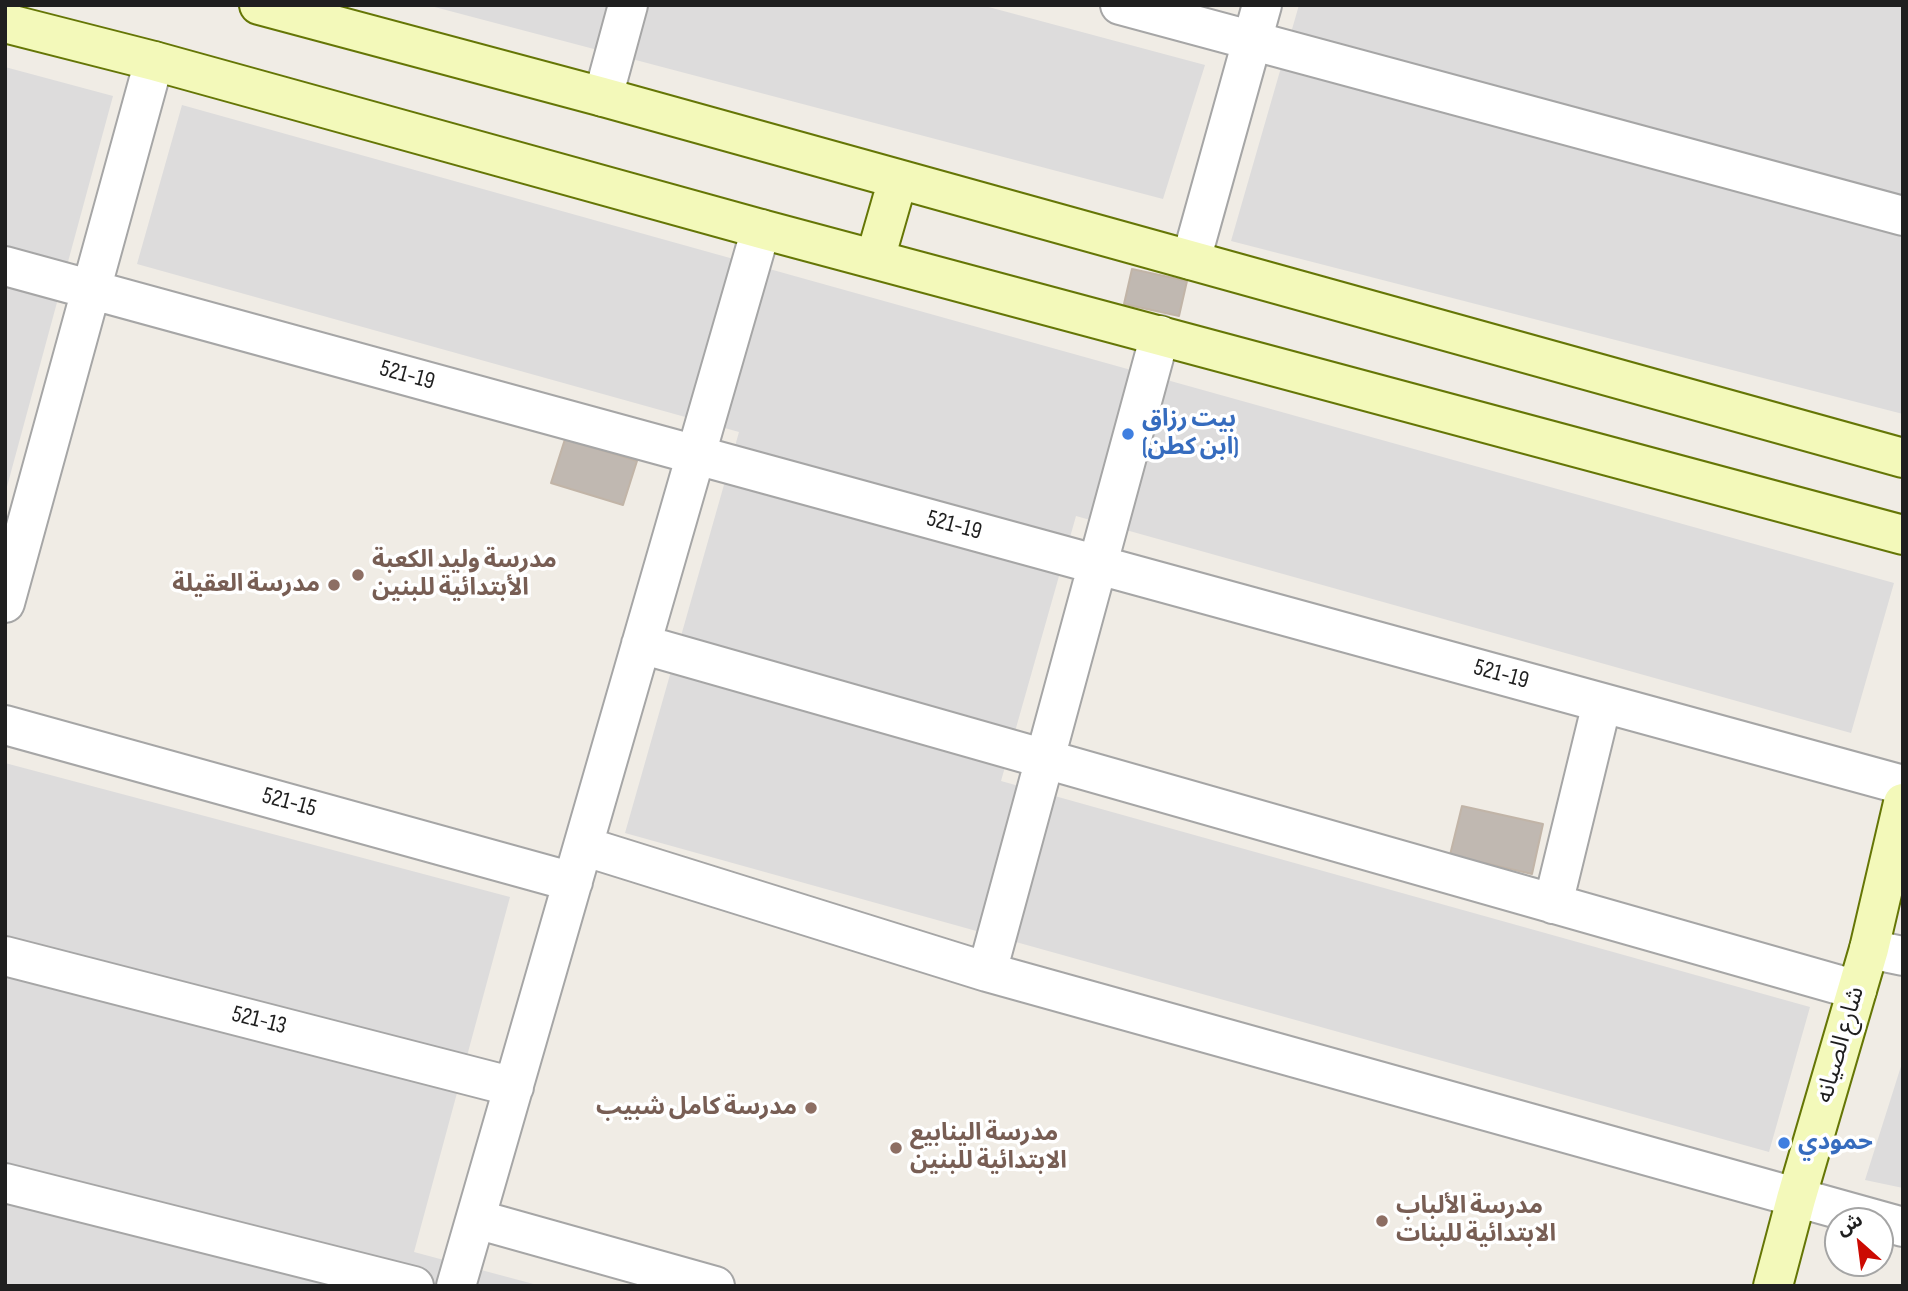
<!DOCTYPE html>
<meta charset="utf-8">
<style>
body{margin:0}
#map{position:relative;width:1908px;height:1291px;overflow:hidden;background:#f0ece5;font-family:"Sofia Sans Condensed","Noto Sans Arabic",sans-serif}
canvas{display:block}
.frame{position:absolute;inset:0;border:7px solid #1f1f1f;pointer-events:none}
.north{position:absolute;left:1824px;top:1207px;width:70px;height:70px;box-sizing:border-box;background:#fff;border:2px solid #a5a5a5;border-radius:50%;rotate:332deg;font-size:19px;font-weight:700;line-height:28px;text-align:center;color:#1f1f1f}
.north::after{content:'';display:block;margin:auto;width:24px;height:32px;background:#cc0a02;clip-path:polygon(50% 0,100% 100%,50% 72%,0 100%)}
</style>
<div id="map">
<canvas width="1908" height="1291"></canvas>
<div class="frame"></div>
<div class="north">ش</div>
</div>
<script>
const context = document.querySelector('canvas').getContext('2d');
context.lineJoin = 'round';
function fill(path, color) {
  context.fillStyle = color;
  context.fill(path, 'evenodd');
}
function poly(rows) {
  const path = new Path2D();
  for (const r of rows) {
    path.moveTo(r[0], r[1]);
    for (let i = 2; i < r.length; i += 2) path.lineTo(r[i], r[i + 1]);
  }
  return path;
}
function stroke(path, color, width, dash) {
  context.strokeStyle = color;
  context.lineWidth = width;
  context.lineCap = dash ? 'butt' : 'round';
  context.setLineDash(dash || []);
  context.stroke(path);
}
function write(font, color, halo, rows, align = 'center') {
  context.font = font + ' "Sofia Sans Condensed","Noto Sans Arabic",sans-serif';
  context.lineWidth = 7;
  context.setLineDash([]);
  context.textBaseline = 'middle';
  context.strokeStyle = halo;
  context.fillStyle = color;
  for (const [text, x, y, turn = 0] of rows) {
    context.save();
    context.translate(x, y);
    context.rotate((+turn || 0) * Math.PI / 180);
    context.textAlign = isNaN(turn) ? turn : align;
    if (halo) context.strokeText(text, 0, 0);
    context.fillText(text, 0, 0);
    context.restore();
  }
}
const residential = poly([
 [427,5,981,5,1205,65,1163,199],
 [1299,5,1903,5,1903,414,1231,241],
 [5,67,113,96,5,494],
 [182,105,1894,583,1851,733,1076,516,1001,781,1810,1007,1769,1152,625,833,739,432,137,264],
 [5,763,510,897,414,1252,541,1286,5,1286],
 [1903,1060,1903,1188,1865,1180]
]);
const building = poly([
 [1132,269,1187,281,1179,316,1124,304,1132,269],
 [565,439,637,461,623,505,551,483,565,439],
 [1462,806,1543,824,1532,874,1450,855,1462,806]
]);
const street = poly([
 [1120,5,1903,216],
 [603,97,628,5],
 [1191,260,1262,5],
 [5,266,1903,785],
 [5,603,154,61],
 [641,644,1857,990],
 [5,725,573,882],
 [583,846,987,972,1903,1227],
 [1553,904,1602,703],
 [1869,949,1903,956],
 [5,956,514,1087],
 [987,972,1160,335],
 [5,1183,414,1286],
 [476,1219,715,1286],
 [456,1286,761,229]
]);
const secondary = poly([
 [259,5,603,97,1903,458],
 [5,23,154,61,761,229,1903,535],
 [875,259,898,179],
 [1773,1286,1796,1199,1869,949,1903,803]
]);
const markers = [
 [1128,434,7,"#3f7fe0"],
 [358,575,7,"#8d6e63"],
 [334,585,7,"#8d6e63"],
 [811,1108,7,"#8d6e63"],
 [1784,1143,7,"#3f7fe0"],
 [896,1148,7,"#8d6e63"],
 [1382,1221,7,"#8d6e63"]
];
const streetNames = [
 ["521-19",407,376,15],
 ["521-19",954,526,15],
 ["521-19",1501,675,15],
 ["521-15",289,803,15],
 ["521-13",259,1021,14],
 ["شارع الصيانه",1841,1045,-74]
];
const shopNames = [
 ["بيت رزاق",1142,420],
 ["(ابن كطن)",1142,448],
 ["حمودي",1798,1143]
];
const educationNames = [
 ["مدرسة وليد الكعبة",372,561],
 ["الأبتدائية للبنين",372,589],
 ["مدرسة العقيلة",320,585,"right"],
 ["مدرسة كامل شبيب",797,1108,"right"],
 ["مدرسة الينابيع",910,1134],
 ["الابتدائية للبنين",910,1162],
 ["مدرسة الألباب",1396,1207],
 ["الابتدائية للبنات",1396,1235]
];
fill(residential, '#dddcdc');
fill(building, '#c0b8b1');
stroke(building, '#c1b4a7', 2);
stroke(street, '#a6a6a6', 42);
stroke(secondary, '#657606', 42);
stroke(street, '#fff', 38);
stroke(secondary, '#f3f9ba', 38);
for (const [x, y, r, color] of markers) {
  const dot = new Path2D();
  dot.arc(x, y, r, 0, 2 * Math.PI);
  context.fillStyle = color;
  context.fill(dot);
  stroke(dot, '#fff', 2.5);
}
write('24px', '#1f1f1f', '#fff', streetNames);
write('bold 24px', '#366cbe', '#fff', shopNames, 'left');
write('bold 24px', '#785e54', '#fff', educationNames, 'left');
</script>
